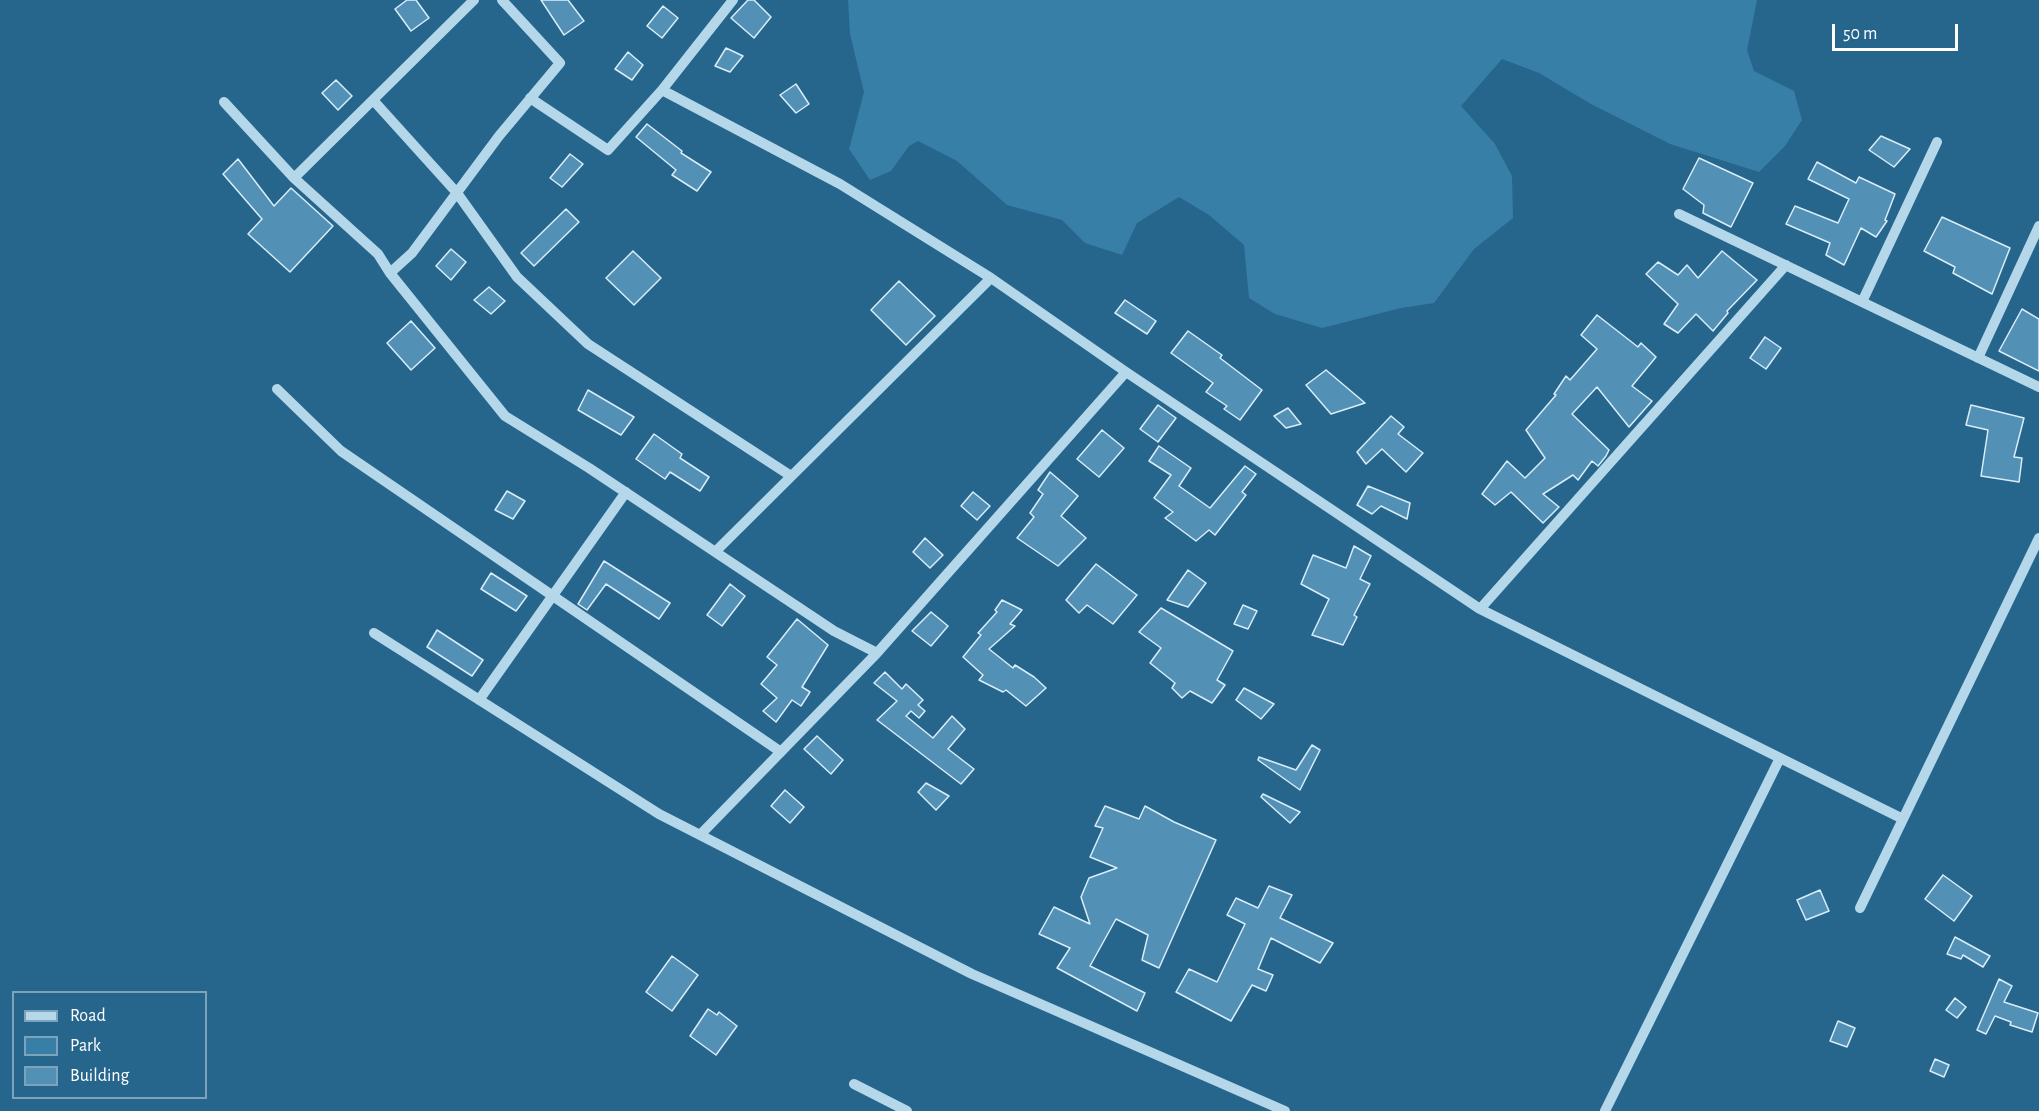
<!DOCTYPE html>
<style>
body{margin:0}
#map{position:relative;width:2039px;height:1111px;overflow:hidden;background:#26658c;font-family:"Alegreya Sans",sans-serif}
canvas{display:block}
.legend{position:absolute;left:12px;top:991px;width:195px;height:108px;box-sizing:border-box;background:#26658c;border:2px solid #7da3ba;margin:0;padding:8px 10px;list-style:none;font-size:18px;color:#fff}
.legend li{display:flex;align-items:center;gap:12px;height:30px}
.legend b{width:30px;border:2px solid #7da3ba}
.scale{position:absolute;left:1832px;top:24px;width:126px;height:27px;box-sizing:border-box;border:3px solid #fff;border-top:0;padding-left:8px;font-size:18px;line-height:21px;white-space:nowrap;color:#fff;-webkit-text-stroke:4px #26658c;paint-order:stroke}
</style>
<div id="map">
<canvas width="2039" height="1111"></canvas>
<ul class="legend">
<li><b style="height:8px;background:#b5d7ea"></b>Road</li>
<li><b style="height:16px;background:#377fa7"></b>Park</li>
<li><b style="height:16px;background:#5290b5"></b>Building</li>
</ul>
<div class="scale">50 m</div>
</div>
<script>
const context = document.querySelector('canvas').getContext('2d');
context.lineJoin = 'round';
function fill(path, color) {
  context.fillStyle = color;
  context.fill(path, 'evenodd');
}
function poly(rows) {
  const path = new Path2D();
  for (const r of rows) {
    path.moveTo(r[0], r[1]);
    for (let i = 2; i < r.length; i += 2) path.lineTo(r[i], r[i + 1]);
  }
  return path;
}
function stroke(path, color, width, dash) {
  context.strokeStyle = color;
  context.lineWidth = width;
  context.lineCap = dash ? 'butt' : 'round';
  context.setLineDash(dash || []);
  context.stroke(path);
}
const green = poly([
 [848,0,1757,0,1747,50,1754,71,1794,91,1802,120,1785,146,1759,172,1670,144,1591,104,1539,73,1502,59,1461,106,1495,144,1512,176,1513,218,1474,249,1434,303,1401,308,1322,328,1275,314,1249,298,1244,245,1209,215,1179,197,1137,223,1122,255,1085,243,1062,220,1007,205,957,161,918,141,909,146,891,171,870,180,849,149,864,92,850,34]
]);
const building = poly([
 [407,0,416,0,429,18,411,31,395,9,407,0],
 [541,0,568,0,584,21,564,35,541,0],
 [748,0,754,0,771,17,754,38,731,18,748,0],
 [663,6,678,18,662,38,647,26,663,6],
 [726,48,743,56,730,72,715,66,726,48],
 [628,52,643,65,632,80,615,69,628,52],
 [336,80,352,96,338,110,322,93,336,80],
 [796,84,809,104,796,113,780,95,796,84],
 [647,124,682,151,681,153,711,172,697,191,672,175,676,170,636,137,647,124],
 [1881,136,1910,149,1894,167,1869,150,1881,136],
 [570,154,583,164,562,187,550,178,570,154],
 [1699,158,1753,183,1731,227,1703,213,1704,205,1683,189,1699,158],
 [238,159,274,206,291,188,333,226,290,272,248,234,262,219,223,174,238,159],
 [1817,162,1856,183,1859,177,1895,194,1885,220,1887,221,1876,237,1861,228,1844,265,1826,255,1830,243,1786,224,1795,206,1838,223,1849,199,1808,179,1817,162],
 [566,209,579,222,534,266,521,253,566,209],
 [1942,217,2010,248,1992,294,1953,273,1955,267,1924,251,1942,217],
 [451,249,466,262,451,280,436,266,451,249],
 [633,251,661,278,634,305,606,278,633,251],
 [1722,251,1757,280,1727,311,1728,313,1713,331,1696,314,1678,333,1664,324,1678,304,1646,274,1658,262,1678,275,1687,265,1698,278,1722,251],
 [899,281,935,316,906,345,871,310,899,281],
 [489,287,505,301,491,314,474,300,489,287],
 [1125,300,1156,321,1147,334,1115,313,1125,300],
 [2022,309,2039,319,2039,371,1999,351,2022,309],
 [1597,315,1638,347,1641,343,1656,357,1632,386,1652,401,1629,427,1597,387,1572,414,1609,450,1606,456,1598,466,1592,461,1578,480,1573,475,1543,494,1559,507,1543,523,1511,492,1495,505,1482,494,1507,461,1525,478,1545,458,1526,430,1556,395,1554,394,1566,376,1570,380,1597,349,1581,335,1597,315],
 [411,321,435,348,411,370,387,343,411,321],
 [1188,331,1222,355,1220,358,1262,390,1240,420,1224,409,1227,406,1206,392,1213,383,1171,353,1188,331],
 [1765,337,1781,348,1766,369,1750,358,1765,337],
 [1326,370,1365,403,1331,414,1306,385,1326,370],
 [588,390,634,417,621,435,578,410,588,390],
 [1158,405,1176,418,1158,442,1140,429,1158,405],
 [1971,405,2024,418,2014,457,2022,458,2019,482,1981,476,1988,430,1966,425,1971,405],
 [1288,408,1301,424,1286,428,1274,416,1288,408],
 [1391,416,1404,427,1398,434,1423,453,1406,472,1382,449,1366,464,1357,452,1391,416],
 [1102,430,1124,448,1099,477,1077,459,1102,430],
 [654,434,682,454,680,458,709,477,700,491,670,472,665,479,636,459,654,434],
 [1159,446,1191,468,1179,486,1210,508,1245,466,1256,474,1242,492,1246,495,1215,535,1209,530,1196,541,1165,518,1173,512,1154,498,1171,475,1149,461,1159,446],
 [1050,472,1078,496,1061,516,1086,538,1058,566,1017,538,1034,517,1030,513,1043,494,1038,490,1050,472],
 [1368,486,1410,503,1407,519,1381,506,1372,514,1357,505,1368,486],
 [507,491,525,501,513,519,495,510,507,491],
 [973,492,990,506,977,520,961,506,973,492],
 [925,538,943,555,930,568,913,552,925,538],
 [1354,546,1371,556,1360,579,1370,584,1354,615,1357,617,1343,645,1312,635,1329,599,1301,584,1313,555,1346,568,1354,546],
 [604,561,670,603,659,619,606,584,587,610,578,604,604,561],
 [1096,564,1137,595,1113,624,1087,605,1079,613,1066,600,1096,564],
 [1188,570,1206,583,1188,607,1167,600,1188,570],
 [491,573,527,596,516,611,481,589,491,573],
 [730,584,745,596,722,626,707,615,730,584],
 [1002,600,1022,610,1010,624,1015,626,989,649,1013,668,1015,665,1034,677,1046,688,1026,706,1006,690,1003,692,979,680,983,675,963,657,981,635,978,633,997,612,995,610,1002,600],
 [1243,605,1257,611,1248,629,1234,624,1243,605],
 [1161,608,1233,651,1217,680,1225,685,1212,703,1190,691,1182,698,1172,688,1175,683,1150,663,1161,648,1139,632,1161,608],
 [931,612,948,626,931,646,912,631,931,612],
 [797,619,828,645,802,687,810,692,801,706,792,700,776,722,763,711,777,698,761,684,777,665,767,657,797,619],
 [437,630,483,660,472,676,427,647,437,630],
 [885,672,902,689,906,684,923,700,918,705,925,711,919,718,911,711,906,716,933,738,952,716,965,729,948,749,974,769,961,784,877,720,897,701,874,683,885,672],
 [1244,688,1274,704,1261,719,1236,700,1244,688],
 [817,736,843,760,831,774,804,749,817,736],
 [1312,745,1320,750,1300,790,1258,760,1259,757,1296,770,1312,745],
 [926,783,949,796,936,810,918,792,926,783],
 [785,790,804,807,790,823,771,806,785,790],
 [1263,794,1300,812,1290,823,1261,797,1263,794],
 [1105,806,1139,819,1145,806,1174,822,1216,840,1159,968,1142,960,1148,935,1116,919,1090,966,1145,993,1137,1011,1057,968,1070,948,1039,934,1054,907,1090,924,1081,897,1089,878,1117,868,1090,857,1103,828,1095,826,1105,806],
 [1943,875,1972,896,1954,921,1925,899,1943,875],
 [1269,886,1292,895,1280,918,1333,943,1320,963,1271,938,1258,969,1273,975,1266,991,1252,985,1231,1021,1176,992,1189,969,1217,982,1245,924,1227,915,1236,898,1258,908,1269,886],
 [1820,890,1829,911,1806,920,1797,900,1820,890],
 [1955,937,1990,956,1983,967,1963,955,1961,959,1947,954,1955,937],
 [672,956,698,975,672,1011,646,992,672,956],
 [1999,979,2012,986,2004,1002,2038,1013,2032,1032,2010,1025,2011,1022,1995,1016,1986,1034,1977,1030,1999,979],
 [1955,998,1966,1007,1957,1018,1946,1010,1955,998],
 [708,1009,717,1015,719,1012,737,1026,716,1055,690,1036,708,1009],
 [1838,1021,1855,1028,1847,1047,1830,1041,1838,1021],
 [1935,1059,1949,1065,1944,1077,1930,1071,1935,1059]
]);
const minor = poly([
 [662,90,840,184,991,278,1126,372,1480,609,1903,819],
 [530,98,608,150,662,90,733,0],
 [373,100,457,193,517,277,588,344,791,476],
 [224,102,294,178,378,254,390,273,505,416,589,468,834,631,877,653],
 [294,178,474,0],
 [1679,214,2039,387],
 [390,273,412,253,499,136,560,63,502,0],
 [1862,302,1937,142],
 [1978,358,2039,226],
 [277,389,341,451,781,752],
 [715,552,991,278],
 [1480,609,1786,265],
 [374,633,659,814,972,974,1285,1111],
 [479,700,626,492],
 [700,835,877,653,1126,372],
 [1860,908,2039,538],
 [854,1084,907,1111],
 [1605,1111,1780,758]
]);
fill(green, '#377fa7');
fill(building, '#5290b5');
stroke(building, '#d9edf8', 1.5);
stroke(minor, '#b5d7ea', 10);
</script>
